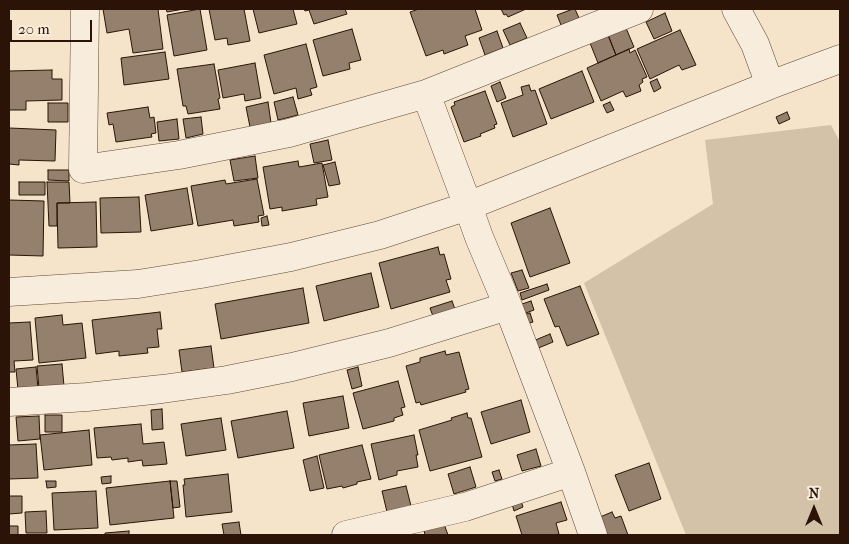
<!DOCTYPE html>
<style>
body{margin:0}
#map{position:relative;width:849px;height:544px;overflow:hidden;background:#f5e4c9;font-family:"IM FELL French Canon",serif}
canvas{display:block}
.frame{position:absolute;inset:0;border:10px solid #2b1407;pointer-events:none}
.north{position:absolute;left:789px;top:484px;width:50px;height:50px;-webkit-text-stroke:4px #f8eddc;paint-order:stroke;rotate:0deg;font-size:14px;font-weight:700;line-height:20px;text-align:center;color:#2b1407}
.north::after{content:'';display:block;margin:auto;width:18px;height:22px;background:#2b1407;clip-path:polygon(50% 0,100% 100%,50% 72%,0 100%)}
.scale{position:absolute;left:10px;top:20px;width:82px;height:22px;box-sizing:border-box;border:2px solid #2b1407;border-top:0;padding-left:6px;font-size:15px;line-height:18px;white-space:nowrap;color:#2b1407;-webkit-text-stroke:4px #f8eddc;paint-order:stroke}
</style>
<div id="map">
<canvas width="849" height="544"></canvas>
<div class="frame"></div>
<div class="north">N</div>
<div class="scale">20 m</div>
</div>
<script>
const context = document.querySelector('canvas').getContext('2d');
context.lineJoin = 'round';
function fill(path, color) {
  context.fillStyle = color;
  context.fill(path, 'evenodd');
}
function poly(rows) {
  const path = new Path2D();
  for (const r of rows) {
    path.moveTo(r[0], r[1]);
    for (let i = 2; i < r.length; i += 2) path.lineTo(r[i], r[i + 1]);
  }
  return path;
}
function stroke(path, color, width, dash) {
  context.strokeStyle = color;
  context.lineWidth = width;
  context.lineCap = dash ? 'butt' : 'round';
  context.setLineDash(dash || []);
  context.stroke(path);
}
const green = poly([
 [831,125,840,142,840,535,686,535,584,283,713,204,705,140]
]);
const building = poly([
 [103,9,158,9,163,49,133,53,129,29,107,33,103,9],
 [166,9,184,9,167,12,166,9],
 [200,9,207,50,174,56,167,15,200,9],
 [209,9,244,9,250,41,228,45,227,38,215,40,209,9],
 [253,9,293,9,297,24,259,33,253,9],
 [304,9,345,9,347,14,314,24,309,10,305,11,304,9],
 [419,9,475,9,482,30,465,36,468,45,444,54,443,50,426,56,410,12,419,9],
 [501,9,526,9,508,17,506,14,504,15,501,9],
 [573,9,575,9,579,18,561,25,557,15,573,9],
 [665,13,672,31,654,39,646,22,665,13],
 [520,23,527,38,510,45,503,30,520,23],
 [626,28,634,47,616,55,608,35,626,28],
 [352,29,361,60,349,63,350,69,323,76,313,40,352,29],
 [680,30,696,65,682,70,679,65,650,79,637,49,680,30],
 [497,31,503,48,485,55,479,38,497,31],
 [608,35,616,55,598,63,590,43,608,35],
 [306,44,317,87,310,89,312,95,298,99,296,88,274,94,264,55,306,44],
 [629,49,630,53,635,50,647,77,642,79,643,82,639,85,641,91,626,97,623,91,601,101,587,68,629,49],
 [165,52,169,79,124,85,121,58,165,52],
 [255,63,261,98,245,101,244,94,223,98,218,70,255,63],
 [214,64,220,98,218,99,220,109,188,114,186,106,183,106,177,69,214,64],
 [52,70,52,79,62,79,62,100,26,101,26,110,9,110,9,71,52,70],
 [582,71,594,102,551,119,539,89,582,71],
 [657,79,661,88,654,92,650,82,657,79],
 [500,82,506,98,497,102,491,86,500,82],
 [529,85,531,91,535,90,547,124,513,137,501,103,523,95,521,87,529,85],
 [485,91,497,124,494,125,495,128,480,134,481,136,464,142,451,107,455,105,454,102,485,91],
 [293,97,298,115,278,120,274,102,293,97],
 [268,102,271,123,250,127,246,107,268,102],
 [610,102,614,110,607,113,603,105,610,102],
 [48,103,68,103,68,122,48,122,48,103],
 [148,107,150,118,154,117,156,133,151,134,152,137,116,142,113,124,109,125,107,113,148,107],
 [787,112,790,119,779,124,776,117,787,112],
 [201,117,203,134,186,138,183,119,201,117],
 [177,119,179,139,159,141,157,122,177,119],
 [9,128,56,130,55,161,19,160,19,165,9,164,9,128],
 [328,140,332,160,314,163,310,144,328,140],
 [255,156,258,178,234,181,230,160,255,156],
 [298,161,299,167,322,163,328,197,316,199,317,205,282,211,282,207,270,209,263,167,298,161],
 [335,162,340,184,329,186,323,165,335,162],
 [48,170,69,170,69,181,48,180,48,170],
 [257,179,264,215,258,216,259,222,234,226,233,220,198,226,191,186,225,180,226,184,257,179],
 [19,182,45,182,45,195,19,195,19,182],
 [47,182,69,182,70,203,57,203,57,226,49,226,47,182],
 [187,188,193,224,151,231,145,195,187,188],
 [139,197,141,232,101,233,100,198,139,197],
 [9,200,44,201,43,256,9,255,9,200],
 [96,202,97,247,58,248,57,203,96,202],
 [550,208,570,263,530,277,511,223,550,208],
 [267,216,269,225,262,226,261,218,267,216],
 [438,247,440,255,444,254,451,279,446,280,450,292,391,309,379,263,438,247],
 [522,270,529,288,518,291,511,273,522,270],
 [371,273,379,307,324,321,316,286,371,273],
 [547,284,549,290,522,300,520,293,547,284],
 [580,286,599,334,567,346,559,326,555,327,544,299,580,286],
 [303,288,309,323,221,339,215,304,303,288],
 [452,301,456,312,434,319,430,308,452,301],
 [531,301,534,310,523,314,519,305,531,301],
 [160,312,162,329,157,329,159,347,147,348,148,353,119,356,119,351,96,354,92,320,160,312],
 [530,313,533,322,526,324,523,315,530,313],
 [62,315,63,325,82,323,86,358,39,363,35,318,62,315],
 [30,322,33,360,14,361,15,372,9,372,9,323,30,322],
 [550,334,553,342,536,349,533,341,550,334],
 [211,346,214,368,182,372,179,350,211,346],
 [445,351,446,355,459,352,469,389,465,390,466,392,421,405,420,402,416,403,406,366,420,362,420,358,445,351],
 [62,364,64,386,39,388,37,366,62,364],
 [36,367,38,389,18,390,16,369,36,367],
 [358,367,362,386,352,389,347,370,358,367],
 [398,381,405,407,401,408,403,415,394,418,394,421,363,429,353,393,398,381],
 [343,396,349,428,309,436,303,403,343,396],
 [521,400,530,432,491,444,481,412,521,400],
 [162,409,163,429,152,430,151,410,162,409],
 [287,411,294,448,238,458,231,421,287,411],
 [467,413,468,418,471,418,482,457,430,471,419,430,452,420,451,418,467,413],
 [45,415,62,415,62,432,45,432,45,415],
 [39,416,40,439,18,441,16,417,39,416],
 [221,418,226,450,186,456,181,424,221,418],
 [141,424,143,444,164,442,167,464,143,466,142,460,128,462,128,458,112,460,111,457,97,458,94,428,141,424],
 [89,430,92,465,44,470,40,435,89,430],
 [414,435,418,455,416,455,418,467,397,471,397,475,379,480,371,444,414,435],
 [36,444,38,478,9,479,9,445,36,444],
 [362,445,371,479,357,482,357,484,343,488,342,486,327,489,319,455,362,445],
 [536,449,541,466,522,471,517,455,536,449],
 [317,456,324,488,310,491,303,460,317,456],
 [649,463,661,499,629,511,615,475,649,463],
 [470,467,476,487,454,494,448,474,470,467],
 [499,470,502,479,495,481,492,472,499,470],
 [228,474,232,512,186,517,183,485,185,485,184,479,228,474],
 [111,476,111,483,102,484,101,477,111,476],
 [46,481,56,481,56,487,47,488,46,481],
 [170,481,174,518,110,525,106,488,170,481],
 [170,481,177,481,180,507,173,508,170,481],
 [406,486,411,506,387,512,382,491,406,486],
 [96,491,98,528,54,530,52,493,96,491],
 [9,496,22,496,22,513,9,514,9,496],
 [521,501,523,507,514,511,512,504,521,501],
 [561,502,567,520,556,523,559,534,555,535,522,535,516,516,561,502],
 [46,511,47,533,26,533,25,512,46,511],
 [612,512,615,518,621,516,628,535,607,535,600,517,612,512],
 [239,522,241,535,224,535,222,524,239,522],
 [444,524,448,535,425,535,424,530,444,524],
 [9,526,18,526,18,535,9,535,9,526],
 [129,531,129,535,105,535,105,533,129,531]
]);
const minor = poly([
 [85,9,83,169,179,155,289,133,426,94,639,9],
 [736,9,755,44,770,85],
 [426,94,468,206,479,237,508,306,571,472,593,535],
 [9,292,138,284,201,274,291,257,380,235,468,206,770,85,840,59],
 [9,402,87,397,162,389,227,380,292,367,389,343,508,306],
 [346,535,465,507,571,472]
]);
fill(green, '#d3c1a8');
fill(building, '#94806c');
stroke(building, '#2b1407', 1);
stroke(minor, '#5e4838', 29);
stroke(minor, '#f8eddc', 28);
</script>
